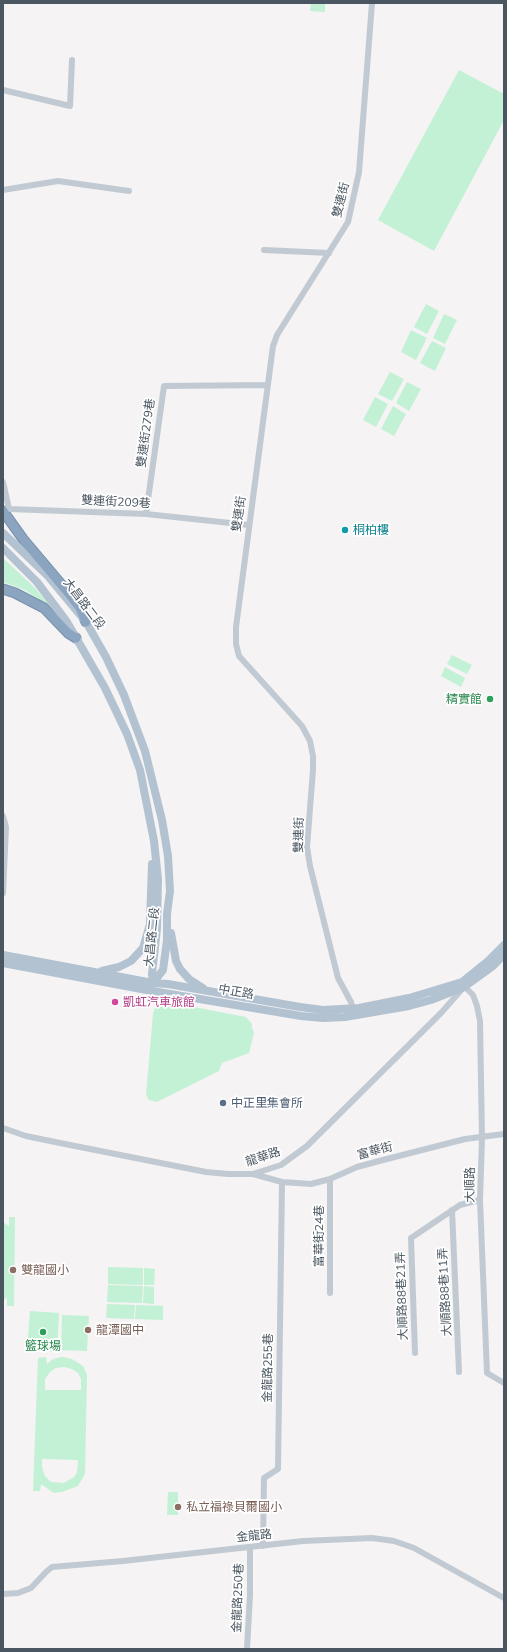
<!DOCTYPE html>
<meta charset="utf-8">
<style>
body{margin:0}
#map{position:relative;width:507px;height:1652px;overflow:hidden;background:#f5f3f3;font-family:Mulish,sans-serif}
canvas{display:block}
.frame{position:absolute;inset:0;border:4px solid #4a5661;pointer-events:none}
</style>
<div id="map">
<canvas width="507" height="1652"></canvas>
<div class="frame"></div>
</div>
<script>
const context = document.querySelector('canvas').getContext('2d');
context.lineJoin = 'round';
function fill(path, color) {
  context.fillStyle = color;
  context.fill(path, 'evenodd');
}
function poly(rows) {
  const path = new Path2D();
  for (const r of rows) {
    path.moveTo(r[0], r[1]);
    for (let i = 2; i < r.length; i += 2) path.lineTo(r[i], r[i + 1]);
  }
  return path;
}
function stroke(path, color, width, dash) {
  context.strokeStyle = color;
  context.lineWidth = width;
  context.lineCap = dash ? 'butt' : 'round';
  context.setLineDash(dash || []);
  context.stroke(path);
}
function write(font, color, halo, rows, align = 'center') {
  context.font = font + ' Mulish,"Noto Sans TC",sans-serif';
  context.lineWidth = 3.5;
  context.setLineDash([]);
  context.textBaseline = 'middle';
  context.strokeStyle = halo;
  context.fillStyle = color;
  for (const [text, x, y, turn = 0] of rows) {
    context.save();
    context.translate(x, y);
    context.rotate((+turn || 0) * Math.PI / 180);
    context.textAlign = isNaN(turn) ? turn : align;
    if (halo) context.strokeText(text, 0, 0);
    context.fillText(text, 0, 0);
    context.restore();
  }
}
const green = poly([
 [311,3,325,3,325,12,310,11],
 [459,70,504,94,504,120,434,251,378,220],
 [426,304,439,311,427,334,414,327],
 [444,314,457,320,445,344,433,338],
 [411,330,427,338,416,360,401,352],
 [432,341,446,348,435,371,420,363],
 [390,372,404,379,392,401,378,394],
 [407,382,421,389,409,411,396,403],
 [375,397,388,404,376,427,363,420],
 [393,406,406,414,394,436,381,429],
 [3,558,34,587,53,609,25,590,3,582],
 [452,655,472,665,467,674,447,664],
 [445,667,465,678,461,687,441,676],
 [163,1001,246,1017,252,1024,252,1028,254,1033,249,1053,222,1063,219,1071,157,1102,149,1100,146,1095,153,1014,156,1005],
 [9,1217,15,1217,14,1306,7,1306,7,1297,3,1301,3,1222,9,1226],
 [108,1267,143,1268,143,1285,108,1284],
 [144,1268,155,1269,154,1285,144,1285],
 [108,1285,143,1286,142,1303,107,1302],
 [144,1286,154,1287,154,1304,143,1303],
 [107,1304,135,1305,134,1319,106,1318],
 [136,1305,163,1306,163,1320,135,1319],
 [30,1311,59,1313,57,1352,27,1350],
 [62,1315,89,1316,87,1351,61,1350],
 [46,1357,47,1364,53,1359,62,1357,72,1359,83,1366,87,1375,85,1474,78,1486,62,1492,54,1493,41,1484,40,1491,33,1491,38,1358],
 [64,1367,72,1369,78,1373,81,1379,81,1390,45,1390,45,1379,50,1372,56,1368],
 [42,1459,78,1460,77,1472,74,1477,64,1483,51,1482,45,1476,42,1467],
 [168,1492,178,1492,178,1515,167,1515]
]);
const minor = poly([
 [3,90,70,106,72,60],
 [3,190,58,181,129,191],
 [264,250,329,253],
 [3,482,9,509,146,514,249,525],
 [146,514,164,386,268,385],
 [3,816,6,827,3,893],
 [462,984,473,995,477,1006,480,1021,482,1138,480,1200,487,1373,504,1383],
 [353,1011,351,1002,338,978,310,866,307,847,313,770,313,756,310,741,302,726,239,656,236,644,236,627,273,346,277,335,348,222,359,172,372,3],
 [3,1128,26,1136,60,1143,206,1172,228,1174,253,1174,281,1165,307,1146,441,1013,463,988],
 [253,1174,282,1182,311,1184,330,1179,357,1167,383,1160,465,1139,504,1134],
 [330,1179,330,1293],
 [452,1210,459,1372],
 [415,1353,411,1238,460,1205,480,1200],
 [263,1546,264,1478,278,1469,282,1182],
 [3,1594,18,1593,31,1588,46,1572,52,1567,123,1561,303,1541,372,1538,394,1541,414,1548,504,1598],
 [247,1649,250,1595,250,1547]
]);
const major = poly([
 [3,533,47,575,86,622,106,657,124,695,145,751,162,820,168,856,170,891,167,914,167,940,163,970,153,983],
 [3,548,37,582,67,622,105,688,127,734,140,770,154,841,158,879,157,928,152,974,153,983],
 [171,933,176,961,180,969,189,979,203,988],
 [3,955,153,983,168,984,300,1007,323,1010,359,1008,409,998,462,982,488,961,504,945],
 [3,963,152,991,301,1016,323,1018,345,1017,409,1006,431,1000,464,987,493,966,504,955],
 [102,971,119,967,131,961,143,948,150,924,152,864]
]);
const highway = poly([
 [3,511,23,539,66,590,80,608,86,622],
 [3,589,15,593,44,608,68,633,76,638]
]);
const markers = [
 [345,530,4,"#0f9aa8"],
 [490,699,4,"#2e9e5b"],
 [115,1002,4,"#d1479c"],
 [223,1103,4,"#5c6f8a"],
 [13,1270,4,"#8d6e63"],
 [88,1330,4,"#8d6e63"],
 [43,1332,4,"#2e9e5b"],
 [178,1507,4,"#8d6e63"]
];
const streetNames = [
 ["雙連街",341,200,-76],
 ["雙連街279巷",146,433,-82],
 ["雙連街209巷",116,502,3],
 ["雙連街",239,514,-82],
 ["大昌路二段",84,604,53],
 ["雙連街",299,835,-89],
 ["大昌路二段",152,937,-84],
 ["中正路",236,992,10],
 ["富華街",375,1151,-15],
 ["龍華路",263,1157,-18],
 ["大順路",470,1185,-90],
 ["富華街24巷",319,1236,-90],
 ["大順路88巷11弄",445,1292,-93],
 ["大順路88巷21弄",402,1296,-92],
 ["金龍路255巷",268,1368,-89],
 ["金龍路",254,1536,-6],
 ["金龍路250巷",238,1598,-88]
];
const cultureNames = [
 ["桐柏樓",353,530]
];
const leisureNames = [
 ["精實館",482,699],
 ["籃球場",43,1346,"center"]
];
const hotelNames = [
 ["凱虹汽車旅館",123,1002]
];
const serviceNames = [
 ["中正里集會所",231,1103]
];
const educationNames = [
 ["雙龍國小",21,1270],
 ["龍潭國中",96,1330],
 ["私立福祿貝爾國小",186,1507]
];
fill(green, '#c3f1d5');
stroke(highway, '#7690ad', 11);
stroke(minor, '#c1cad2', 6);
stroke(major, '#b3c2d1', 8);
stroke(highway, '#8ba5c1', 9);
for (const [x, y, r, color] of markers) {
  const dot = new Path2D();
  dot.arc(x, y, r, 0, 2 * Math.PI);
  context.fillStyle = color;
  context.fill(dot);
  stroke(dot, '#fff', 1.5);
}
write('12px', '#4a5661', '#fff', streetNames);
write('12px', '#0d838f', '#fff', cultureNames, 'left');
write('12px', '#27864d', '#fff', leisureNames, 'right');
write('12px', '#b23c85', '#fff', hotelNames, 'left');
write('12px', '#4e5e75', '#fff', serviceNames, 'left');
write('12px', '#785e54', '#fff', educationNames, 'left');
</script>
